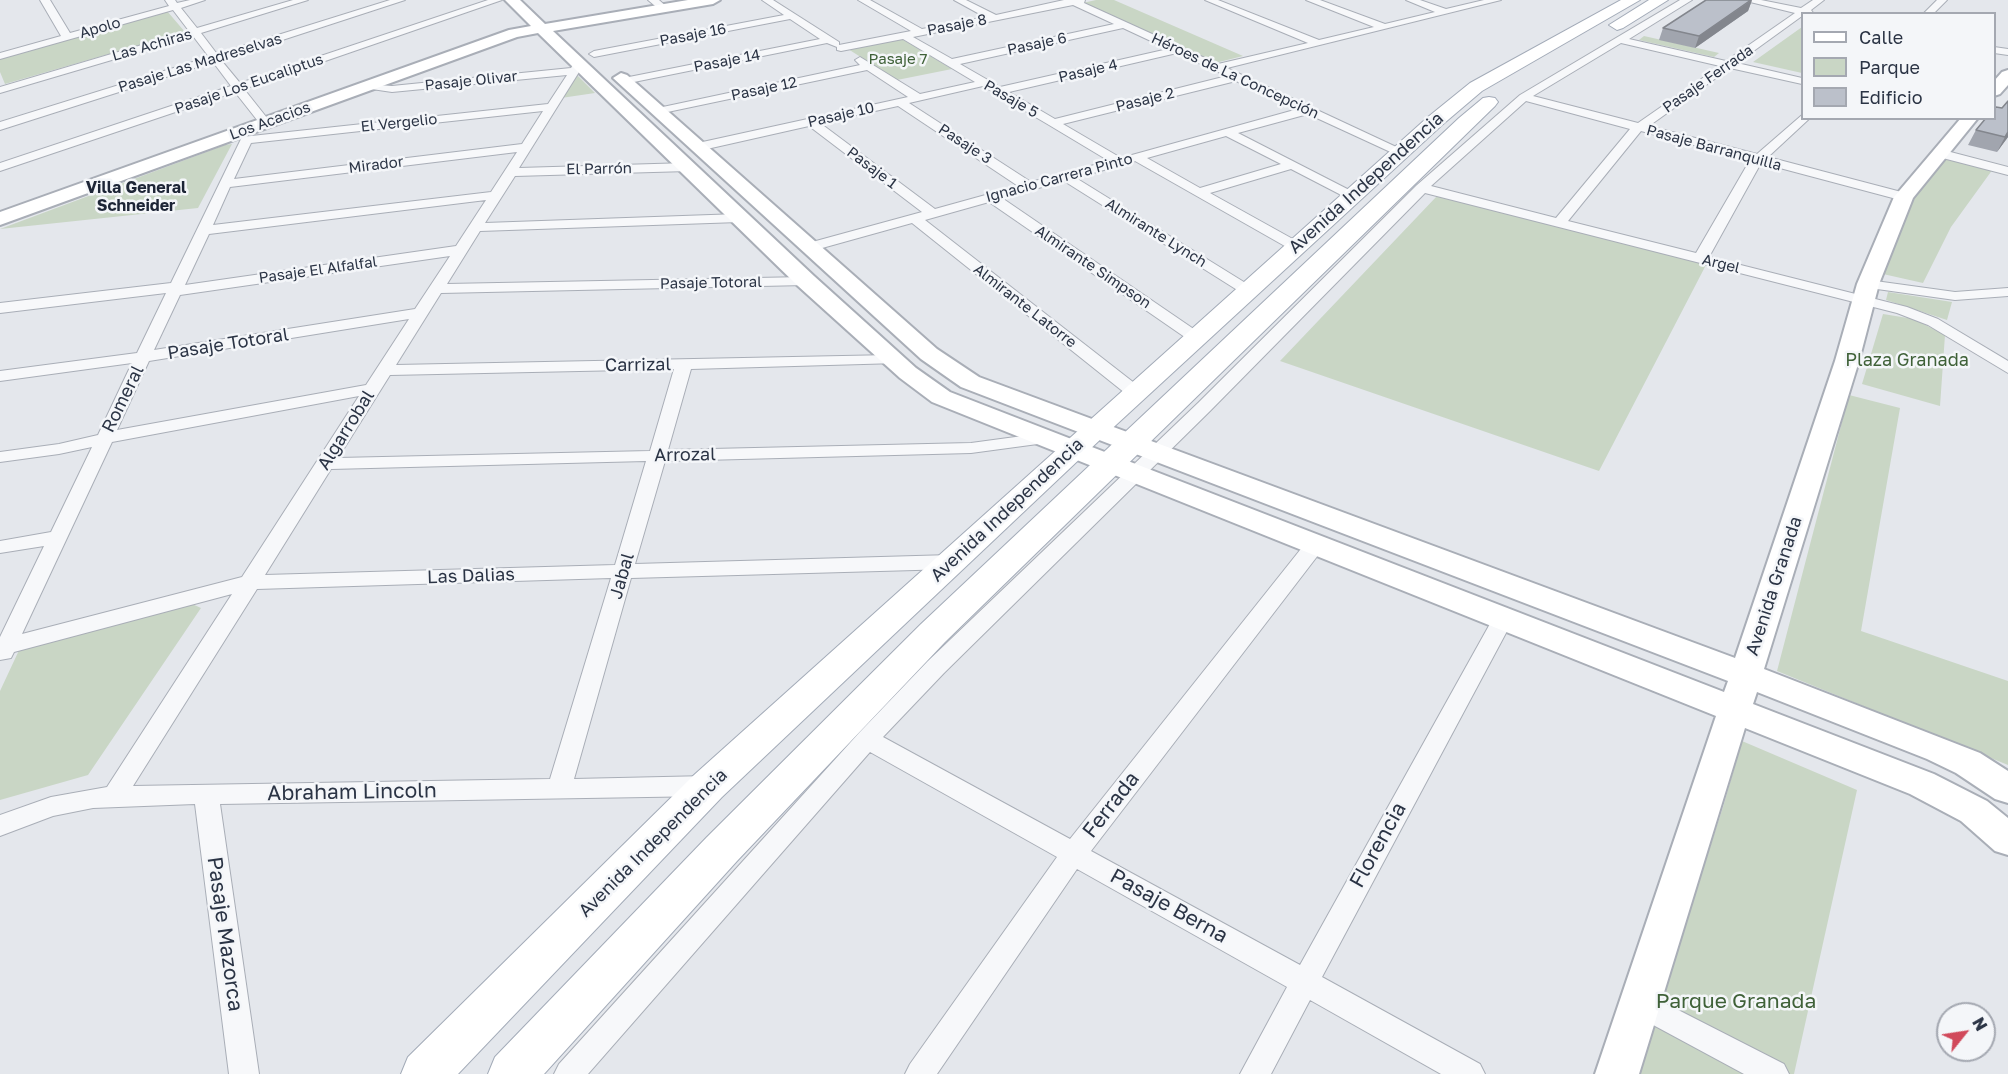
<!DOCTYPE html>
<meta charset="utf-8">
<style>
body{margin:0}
#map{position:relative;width:2008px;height:1074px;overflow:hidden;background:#e4e7ec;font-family:"Golos Text",sans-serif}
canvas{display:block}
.legend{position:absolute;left:1801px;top:12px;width:195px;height:108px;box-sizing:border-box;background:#f4f6f9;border:2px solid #a4a8b1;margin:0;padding:8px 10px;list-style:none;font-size:18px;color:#2b3445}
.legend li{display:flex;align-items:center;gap:12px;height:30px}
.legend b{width:30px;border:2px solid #a4a8b1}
.north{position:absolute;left:1936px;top:1002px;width:60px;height:60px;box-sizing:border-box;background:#f4f6f9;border:2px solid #a4a8b1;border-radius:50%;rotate:60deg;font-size:16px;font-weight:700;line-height:24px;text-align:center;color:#2b3445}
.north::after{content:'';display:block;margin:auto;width:21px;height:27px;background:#d1495b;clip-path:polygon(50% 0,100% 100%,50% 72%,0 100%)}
</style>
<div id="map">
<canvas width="2008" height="1074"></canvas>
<ul class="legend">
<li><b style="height:8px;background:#fff"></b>Calle</li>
<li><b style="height:16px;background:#c9d6c5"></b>Parque</li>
<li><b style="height:16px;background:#bbc0ca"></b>Edificio</li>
</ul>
<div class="north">N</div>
</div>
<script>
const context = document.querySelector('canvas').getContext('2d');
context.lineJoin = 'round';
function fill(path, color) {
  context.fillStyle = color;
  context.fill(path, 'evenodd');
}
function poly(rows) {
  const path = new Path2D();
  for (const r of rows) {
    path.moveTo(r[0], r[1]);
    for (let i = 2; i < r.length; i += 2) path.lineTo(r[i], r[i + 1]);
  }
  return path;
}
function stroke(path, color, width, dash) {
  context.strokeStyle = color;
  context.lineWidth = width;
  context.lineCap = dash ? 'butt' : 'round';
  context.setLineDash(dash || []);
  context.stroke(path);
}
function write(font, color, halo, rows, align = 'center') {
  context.font = font + ' "Golos Text",sans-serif';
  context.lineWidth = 5;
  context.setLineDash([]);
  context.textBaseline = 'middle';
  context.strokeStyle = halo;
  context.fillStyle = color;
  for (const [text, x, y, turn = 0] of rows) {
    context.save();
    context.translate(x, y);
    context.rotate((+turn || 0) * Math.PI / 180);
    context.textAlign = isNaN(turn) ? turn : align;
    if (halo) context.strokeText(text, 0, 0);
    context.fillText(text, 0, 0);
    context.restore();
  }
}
const green = poly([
 [1096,0,1114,0,1243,56,1211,64,1078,4],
 [167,11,185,32,5,84,0,72,0,58],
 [1802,27,1802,73,1753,62],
 [1644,36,1719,53,1714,57,1639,40],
 [902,39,952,69,897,80,848,49],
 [576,74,595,93,561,98],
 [232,144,198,208,0,229,225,145],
 [1945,158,1993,169,1951,227,1923,283,1883,274,1897,230,1913,199],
 [1437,196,1707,263,1599,471,1280,361],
 [1888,292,1952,302,1947,320,1886,300],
 [1883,314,1914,319,1945,335,1940,406,1862,384],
 [1849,395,1900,408,1861,631,2008,681,2008,765,1777,671],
 [190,603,201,608,88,775,0,800,0,691,21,646],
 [1742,741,1857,790,1794,1074,1636,1074,1723,807]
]);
const street = poly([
 [40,0,50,0,70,33,169,6,165,0,175,0,177,3,190,0,205,0,181,8,197,28,293,0,308,0,201,33,217,54,390,0,405,0,221,60,240,83,488,0,502,0,244,89,271,123,269,125,261,125,235,92,0,171,0,163,231,86,213,62,0,130,0,122,209,57,193,36,0,93,0,87,189,31,173,10,0,59,0,53,61,36,40,0],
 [648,0,659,0,669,9,661,11,648,0],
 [762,0,773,0,839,42,839,45,911,31,858,0,870,0,922,29,985,17,954,0,966,0,996,15,1064,0,1085,0,1084,3,1218,64,1308,43,1205,0,1218,0,1319,40,1374,27,1306,0,1320,0,1385,24,1435,12,1406,0,1420,0,1446,9,1484,0,1501,0,1227,68,1407,152,1401,156,1397,155,1308,114,1238,133,1359,195,1352,199,1347,198,1291,169,1210,193,1300,243,1302,246,1300,249,1290,249,1135,161,1076,178,1252,287,1254,290,1252,293,1242,293,1064,181,1002,198,1201,334,1203,337,1201,340,1189,340,989,202,925,220,1142,389,1144,393,1136,398,1130,397,912,223,815,250,805,250,803,247,805,244,922,212,809,126,698,151,692,147,698,143,908,97,867,70,658,114,652,111,658,108,860,65,855,60,860,57,920,94,975,82,903,39,841,51,837,50,837,47,827,43,624,84,619,81,624,78,820,39,790,19,594,57,589,54,594,51,784,15,762,0],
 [1073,5,1114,24,952,59,913,37,1073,5],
 [1123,28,1168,49,1000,87,960,64,1123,28],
 [1177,53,1227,76,1055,119,1009,92,1177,53],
 [1236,81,1298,109,1121,158,1063,124,1236,81],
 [983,86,1049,125,1109,161,1031,182,909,103,983,86],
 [898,106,1018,186,935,209,820,123,898,106],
 [1226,136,1281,164,1200,188,1147,158,1226,136],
 [1680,0,1692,0,1629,39,1726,61,1795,13,1742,0,1761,0,1801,8,1813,0,1824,0,1811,10,1814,14,1802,14,1802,16,1737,63,1802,78,1802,84,1730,68,1649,126,1757,154,1802,115,1802,118,1810,118,1768,157,1909,194,1911,197,1904,201,1761,163,1709,257,1907,307,1938,319,2008,361,2008,373,1928,325,1897,313,1425,193,1210,411,944,673,883,737,1070,839,1308,540,1315,539,1322,540,1325,545,1322,550,1091,851,1300,965,1496,613,1503,611,1510,613,1514,618,1322,977,1480,1064,1485,1074,1441,1074,1310,1000,1271,1074,1240,1074,1287,987,1077,869,937,1074,905,1074,910,1064,1057,857,870,752,588,1074,554,1074,559,1064,859,733,928,661,1198,403,1417,185,1520,95,1680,0],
 [1621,43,1720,66,1638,123,1533,96,1621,43],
 [1526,101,1630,129,1556,218,1431,186,1526,101],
 [1641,131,1750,160,1696,253,1568,221,1641,131],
 [1937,0,1947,0,1933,14,1923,14,1937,0],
 [1994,47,2008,49,2008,55,1994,53,1994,47],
 [579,61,584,64,519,168,688,163,694,167,688,171,515,176,485,223,739,214,746,218,739,222,480,231,447,284,806,277,813,281,806,285,441,293,396,365,892,355,898,357,900,360,898,363,691,369,668,450,971,443,1045,433,1051,434,1054,438,1051,442,1045,443,971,453,665,461,635,564,951,555,958,557,961,562,958,567,951,569,631,578,574,779,708,776,717,779,720,786,717,793,708,796,220,804,259,1074,229,1074,195,804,93,808,53,816,0,836,0,815,51,797,107,787,232,594,14,652,11,658,0,660,0,637,44,546,0,553,0,541,51,532,92,447,59,454,0,462,0,452,59,444,98,435,132,363,0,381,0,371,137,353,166,293,0,313,0,303,171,283,242,137,548,104,567,75,392,92,365,88,365,84,392,86,571,68,575,62,579,61],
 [543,111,522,144,234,179,251,143,543,111],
 [517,152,491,192,213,225,230,187,517,152],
 [486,200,456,246,185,285,209,234,486,200],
 [450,256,415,309,154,350,180,295,450,256],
 [409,319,366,385,117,430,149,361,409,319],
 [674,369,650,451,338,458,390,375,674,369],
 [359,396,242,577,22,634,112,442,359,396],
 [646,461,615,565,265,575,331,469,646,461],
 [611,578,550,779,133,786,257,589,611,578],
 [1939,149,2008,167,2008,175,1935,156,1933,153,1939,149],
 [1868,280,1955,292,2008,288,2008,296,1955,300,1863,287,1861,284,1868,280],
 [1641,991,1784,1064,1789,1074,1744,1074,1631,1013,1627,1004,1631,995,1641,991]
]);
const secondary = poly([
 [505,0,520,0,545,24,688,0,720,0,713,4,553,31,814,276,916,368,950,392,1724,692,1728,681,961,387,921,359,613,78,621,73,627,75,937,349,979,377,1735,658,1835,361,1857,284,1894,197,1961,118,1978,118,1913,198,1879,284,1859,361,1764,669,1980,753,2008,771,2008,803,1995,799,1956,773,1927,759,1757,692,1753,704,1934,774,1987,801,2008,818,2008,855,1995,851,1961,821,1910,794,1745,728,1639,1074,1595,1074,1716,716,932,402,900,378,798,286,538,33,517,37,0,225,0,212,509,30,531,26,505,0],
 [2008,70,2008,85,2000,94,1994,96,1994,81,2002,72,2008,70]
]);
const primary = poly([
 [1621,0,1640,0,1482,91,1442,125,1104,436,722,797,458,1074,401,1074,408,1057,694,775,1428,117,1470,83,1621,0],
 [1649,0,1668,0,1623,28,1617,30,1609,25,1649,0],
 [1489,97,1495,98,1498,102,1495,106,945,642,737,861,544,1074,488,1074,495,1057,707,837,921,624,1459,118,1483,98,1489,97]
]);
const wall = poly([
 [1752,0,1748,11,1695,48,1659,40,1663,28],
 [2008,101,2008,137,1997,152,1968,145,1976,130,2002,108]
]);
const shadedWall = poly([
 [1752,0,1748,11,1695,48,1699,36],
 [2008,132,2008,137,1997,152,2005,137]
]);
const building = poly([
 [1706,0,1751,0,1699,36,1663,28,1706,0],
 [2008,101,2008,132,2005,137,1976,130,1986,118,1995,118,1995,108,1996,107,2002,108,2008,101]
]);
const farStreetnames = [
 ["Pasaje 8",957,25,-11],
 ["Apolo",100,28,-16],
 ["Pasaje 16",693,35,-11],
 ["Pasaje 6",1037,44,-12],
 ["Las Achiras",152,45,-16],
 ["Pasaje 14",727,61,-11],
 ["Pasaje Las Madreselvas",200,63,-17],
 ["Pasaje 4",1088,71,-13],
 ["Héroes de La Concepción",1235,76,25],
 ["Pasaje Ferrada",1708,79,-35],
 ["Pasaje Olivar",471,81,-6],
 ["Pasaje Los Eucaliptus",249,84,-19],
 ["Pasaje 12",764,89,-12],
 ["Pasaje 5",1011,99,30],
 ["Pasaje 2",1145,100,-14],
 ["Pasaje 10",841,115,-13],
 ["Los Acacios",270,121,-20],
 ["El Vergelio",399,123,-6],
 ["Pasaje 3",965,144,33],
 ["Pasaje Barranquilla",1714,148,15],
 ["Mirador",376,165,-7],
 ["Pasaje 1",872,168,37],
 ["El Parrón",599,169,-1],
 ["Ignacio Carrera Pinto",1059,178,-15],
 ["Almirante Lynch",1156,233,32],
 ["Argel",1721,264,14],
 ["Almirante Simpson",1093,267,34],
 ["Pasaje El Alfalfal",318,270,-8],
 ["Pasaje Totoral",711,283,-1],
 ["Almirante Latorre",1025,306,38]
];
const farParknames = [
 ["Pasaje 7",898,59]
];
const farNeighbourhoodnames = [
 ["Villa General",136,188],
 ["Schneider",136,206]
];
const streetNames = [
 ["Avenida Independencia",1366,183,-42],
 ["Pasaje Totoral",228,344,-9],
 ["Carrizal",638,365,-1],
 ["Romeral",123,399,-64],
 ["Algarrobal",346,430,-58],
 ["Arrozal",685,455,-1],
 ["Avenida Independencia",1007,510,-43],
 ["Las Dalias",471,576,-2],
 ["Jabal",622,576,-74],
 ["Avenida Granada",1774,586,-72],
 ["Avenida Independencia",653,843,-45]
];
const parkNames = [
 ["Plaza Granada",1907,360]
];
const nearStreetnames = [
 ["Abraham Lincoln",352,792,-1],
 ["Ferrada",1111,805,-52],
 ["Florencia",1378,845,-61],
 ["Pasaje Berna",1169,906,29],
 ["Pasaje Mazorca",225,934,82]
];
const nearParknames = [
 ["Parque Granada",1736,1001]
];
fill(green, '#c9d6c5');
stroke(street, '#a9aeb7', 2);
stroke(secondary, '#a9aeb7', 4);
stroke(primary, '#a3abb8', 2);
fill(street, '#f7f8fa');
fill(secondary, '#fff');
fill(primary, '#fff');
fill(wall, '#a1a5ae');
fill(shadedWall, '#83868d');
fill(building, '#bbc0ca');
stroke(building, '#83868d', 1.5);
write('15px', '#2b3445', '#f4f6f9', farStreetnames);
write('15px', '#3f6138', '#f4f6f9', farParknames);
write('bold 16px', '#1d2536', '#f4f6f9', farNeighbourhoodnames);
write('18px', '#2b3445', '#f4f6f9', streetNames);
write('18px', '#3f6138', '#f4f6f9', parkNames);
write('21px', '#2b3445', '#f4f6f9', nearStreetnames);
write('21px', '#3f6138', '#f4f6f9', nearParknames);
</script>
